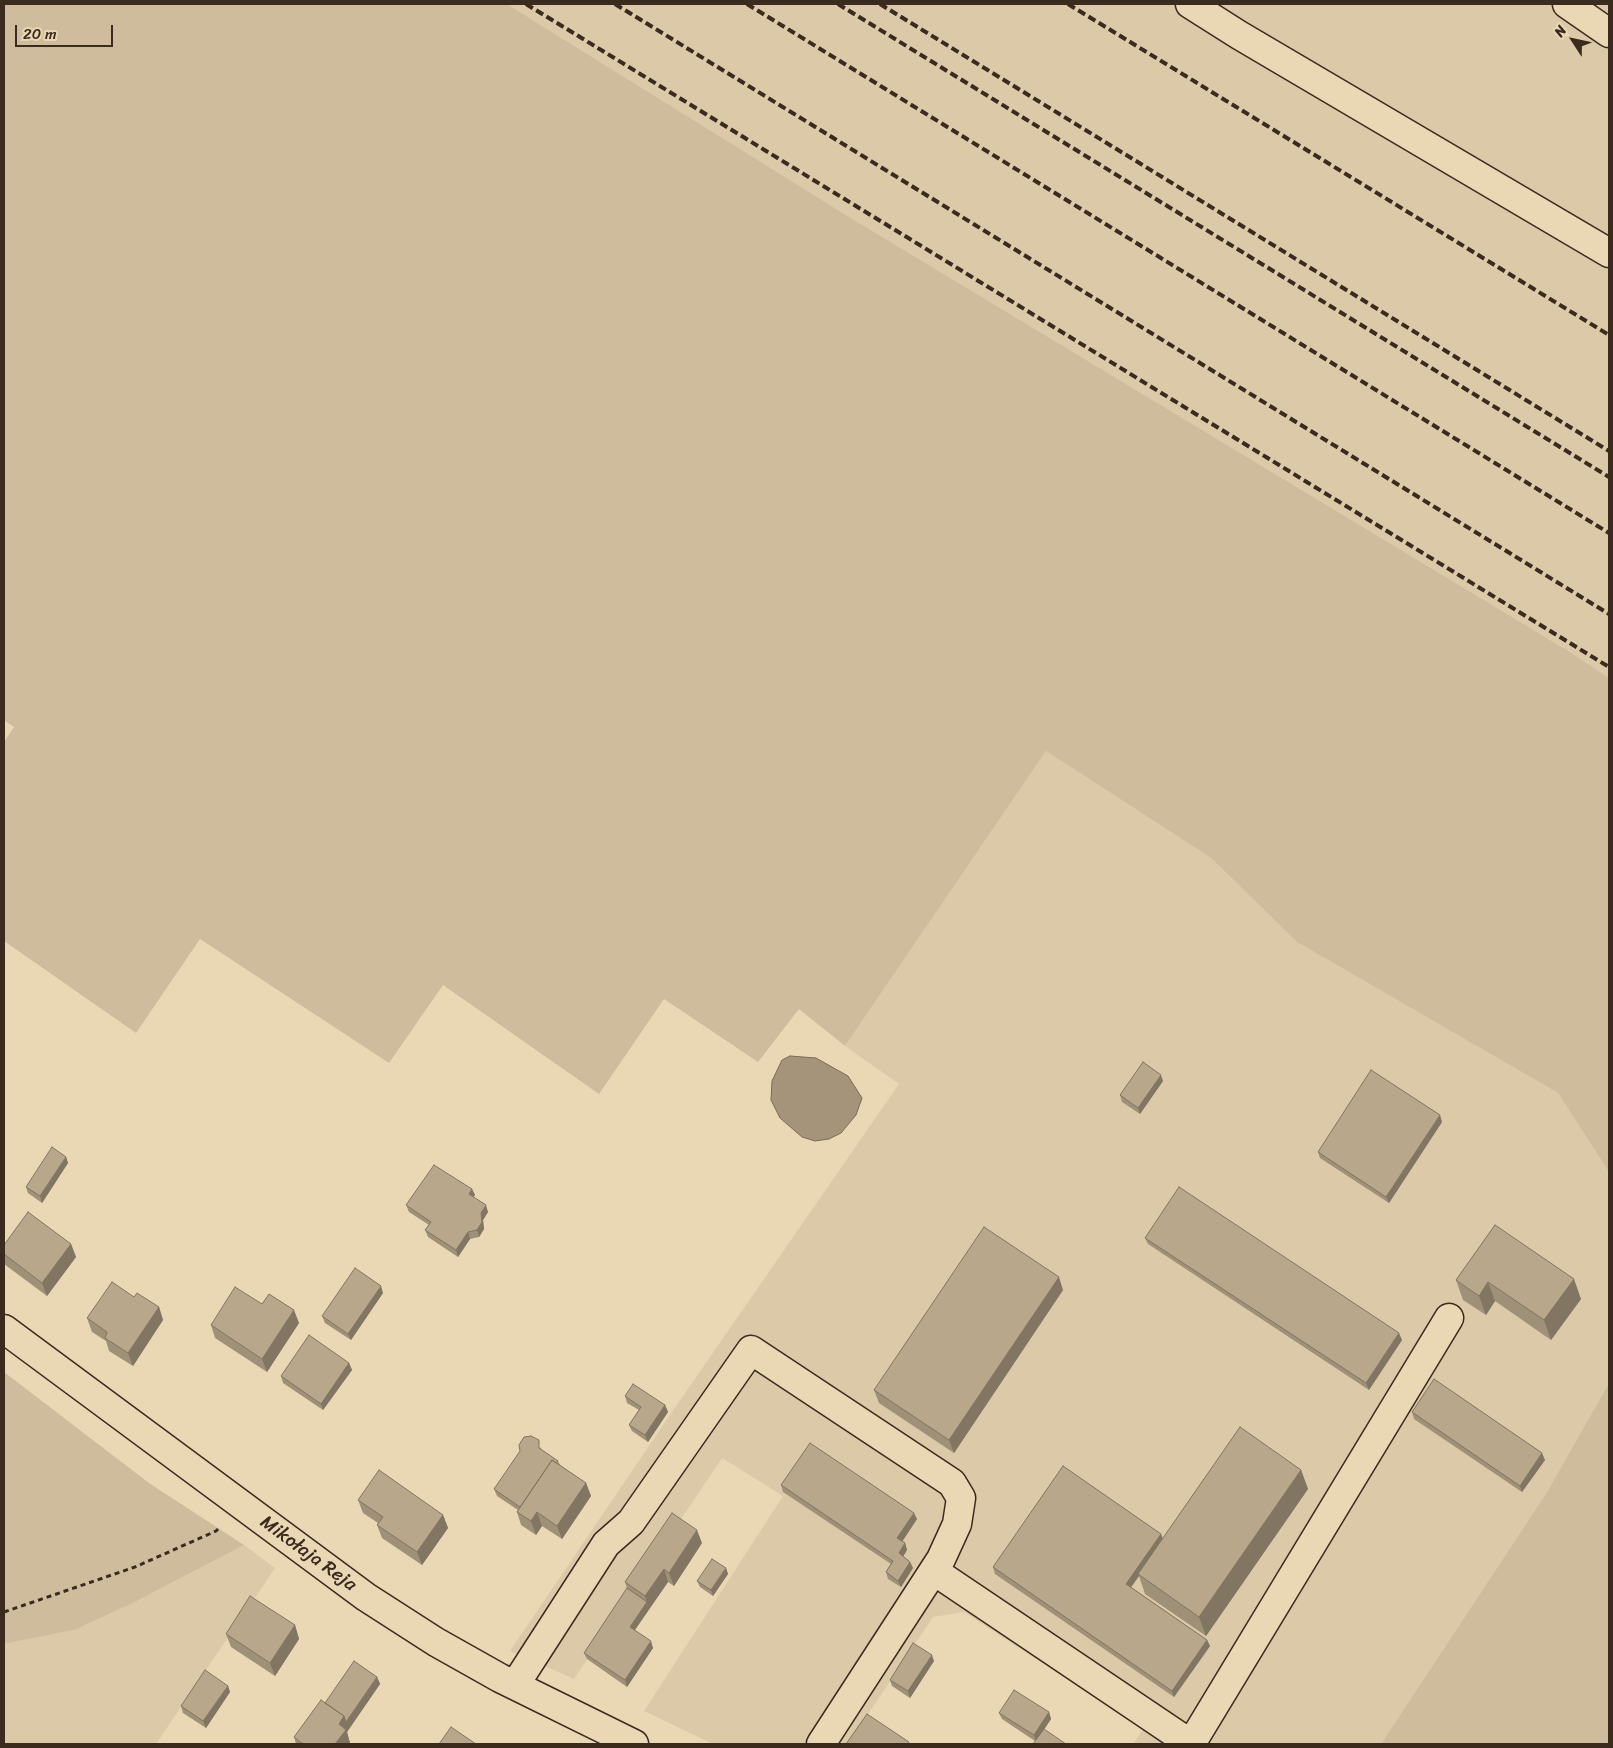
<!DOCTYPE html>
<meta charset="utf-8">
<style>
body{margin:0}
#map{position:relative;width:1613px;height:1748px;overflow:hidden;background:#ead8b5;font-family:Sriracha,sans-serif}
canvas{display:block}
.frame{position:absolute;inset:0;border:5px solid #3b2a1e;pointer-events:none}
.north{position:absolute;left:1548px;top:15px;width:50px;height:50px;-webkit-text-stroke:4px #ead8b5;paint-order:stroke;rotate:305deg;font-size:14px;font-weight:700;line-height:20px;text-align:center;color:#3b2a1e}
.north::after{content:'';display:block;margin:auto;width:18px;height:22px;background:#3b2a1e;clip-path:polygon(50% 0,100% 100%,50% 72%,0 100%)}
.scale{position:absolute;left:15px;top:25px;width:98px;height:22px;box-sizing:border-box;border:2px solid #3b2a1e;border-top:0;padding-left:6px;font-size:15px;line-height:18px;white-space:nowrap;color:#3b2a1e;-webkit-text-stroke:4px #ead8b5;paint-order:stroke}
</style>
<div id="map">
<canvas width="1613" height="1748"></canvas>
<div class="frame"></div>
<div class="north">N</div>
<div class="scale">20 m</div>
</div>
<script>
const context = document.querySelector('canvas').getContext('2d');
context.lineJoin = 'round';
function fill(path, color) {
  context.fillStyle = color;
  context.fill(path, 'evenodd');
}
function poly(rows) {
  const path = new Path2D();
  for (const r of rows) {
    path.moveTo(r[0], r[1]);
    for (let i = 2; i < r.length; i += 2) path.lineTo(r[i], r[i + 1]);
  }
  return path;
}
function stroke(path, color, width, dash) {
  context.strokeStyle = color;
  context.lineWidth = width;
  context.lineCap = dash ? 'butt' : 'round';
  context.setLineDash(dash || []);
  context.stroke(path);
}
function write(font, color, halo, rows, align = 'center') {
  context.font = font + ' Sriracha,sans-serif';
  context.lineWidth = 4;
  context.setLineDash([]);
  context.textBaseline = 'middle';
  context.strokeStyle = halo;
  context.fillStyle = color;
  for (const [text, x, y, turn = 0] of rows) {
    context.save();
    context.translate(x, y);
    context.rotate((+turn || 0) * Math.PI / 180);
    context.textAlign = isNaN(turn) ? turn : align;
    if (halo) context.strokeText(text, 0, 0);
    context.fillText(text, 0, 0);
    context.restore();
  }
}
const built = poly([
 [507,4,1609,4,1609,678,1570,652,846,215],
 [1046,751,1211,858,1297,942,1558,1093,1609,1172,1609,1383,1547,1492,1381,1744,1133,1744,1143,1729,964,1612,933,1617,848,1744,713,1744,644,1711,783,1496,722,1458,574,1679,510,1651,674,1409,899,1084,845,1046],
 [244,1545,275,1568,156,1744,4,1744,4,1644,74,1630,131,1604]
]);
const green = poly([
 [4,4,507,4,846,215,1570,652,1609,678,1609,1172,1558,1093,1297,942,1211,858,1046,751,845,1046,799,1009,758,1062,664,999,599,1094,443,985,389,1063,200,939,136,1033,4,941,4,742,14,727,4,720],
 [4,1372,149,1483,244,1545,131,1604,74,1630,4,1644],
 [1609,1383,1609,1744,1381,1744,1547,1492]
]);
const water = poly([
 [790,1056,816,1058,848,1076,862,1098,856,1115,841,1133,829,1139,815,1141,802,1137,780,1118,771,1100,772,1081,782,1060,790,1056]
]);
const path = poly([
 [4,1612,135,1567,216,1531,220,1527]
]);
const minor = poly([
 [1190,4,1239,35,1609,253],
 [1567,4,1609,33],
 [4,1329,366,1597,436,1642,500,1678,634,1744],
 [934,1571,1191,1744,1449,1318],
 [515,1685,606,1544,631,1522,751,1350,952,1483,961,1498,957,1524,941,1559,821,1744]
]);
const rail = poly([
 [526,4,1609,667],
 [615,4,1609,614],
 [747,4,1609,533],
 [838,4,1609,477],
 [880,4,1609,451],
 [1068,4,1609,335]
]);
const wall = poly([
 [1163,1081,1140,1114,1122,1102,1120,1095],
 [1442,1122,1389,1203,1320,1158,1318,1152],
 [66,1157,68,1163,42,1203,28,1193,26,1187],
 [472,1189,475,1195,473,1197,488,1212,483,1220,484,1229,479,1237,470,1239,458,1257,428,1237,425,1230,429,1225,409,1212,406,1205],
 [1495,1225,1581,1299,1551,1340,1495,1301,1486,1315,1463,1300,1456,1280],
 [1145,1238,1402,1340,1369,1390,1148,1244],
 [71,1244,76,1257,47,1296,4,1264,4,1245],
 [1063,1290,954,1453,879,1403,874,1390],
 [383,1293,351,1340,325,1323,322,1316],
 [134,1297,159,1307,163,1320,133,1366,109,1351,106,1341,92,1332,87,1318],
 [262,1304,299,1323,267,1372,215,1338,211,1325],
 [349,1363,352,1370,323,1410,283,1383,281,1376],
 [625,1396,665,1405,668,1412,648,1442,632,1431,629,1425,639,1410,627,1403],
 [1412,1412,1545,1460,1522,1492,1414,1419],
 [541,1447,541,1449,558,1461,560,1465,586,1483,591,1496,562,1539,542,1526,536,1535,521,1525,517,1512,518,1510,497,1496,494,1489],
 [1301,1470,1308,1489,1206,1636,1145,1594,1139,1576,1131,1587,1207,1640,1210,1646,1174,1697,995,1574,993,1567,1161,1534,1163,1539],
 [781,1485,917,1519,902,1541,905,1543,907,1550,903,1556,910,1562,913,1568,901,1587,888,1579,886,1572,891,1564,783,1492],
 [358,1500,443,1515,448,1528,422,1565,382,1538,377,1525,378,1523,363,1513],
 [702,1543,674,1586,668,1582,635,1630,653,1648,627,1687,587,1659,584,1653,627,1588,625,1582],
 [726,1568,728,1574,713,1596,700,1587,697,1581],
 [295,1625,299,1639,275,1676,231,1647,226,1634],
 [934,1661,910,1698,892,1686,890,1680],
 [377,1677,380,1684,347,1732,350,1743,349,1744,296,1744,294,1737,325,1703],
 [228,1686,230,1692,206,1728,183,1713,181,1706],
 [1049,1712,1051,1719,1035,1741,1002,1719,999,1713]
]);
const shadedWall = poly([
 [1161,1075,1163,1081,1140,1114,1138,1108],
 [1440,1115,1442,1122,1389,1203,1386,1197],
 [66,1157,68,1163,42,1203,40,1196],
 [472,1189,475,1195,471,1200,469,1194],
 [486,1205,488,1212,483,1220,484,1229,479,1237,477,1230,481,1213],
 [468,1232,470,1239,458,1257,456,1250],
 [71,1244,76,1257,47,1296,42,1283],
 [1059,1277,1063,1290,954,1453,949,1440],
 [1574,1279,1581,1299,1551,1340,1544,1320],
 [1488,1282,1495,1301,1486,1315,1479,1296],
 [381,1286,383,1293,351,1340,348,1334],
 [159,1307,163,1320,133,1366,128,1353],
 [294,1310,299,1323,267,1372,262,1359],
 [1399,1333,1402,1340,1369,1390,1366,1383],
 [349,1363,352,1370,323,1410,321,1404],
 [665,1405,668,1412,648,1442,645,1435],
 [1542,1453,1545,1460,1522,1492,1520,1486],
 [1301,1470,1308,1489,1206,1636,1199,1617],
 [586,1483,591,1496,562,1539,557,1526],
 [537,1512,542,1526,536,1535,531,1521],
 [914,1513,917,1519,900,1545,897,1538],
 [443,1515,448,1528,422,1565,417,1552],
 [697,1530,702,1543,674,1586,669,1573],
 [1161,1534,1163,1540,1138,1574,1139,1576,1129,1590,1126,1584],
 [905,1543,907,1550,901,1560,899,1553],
 [910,1562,913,1568,901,1587,898,1581],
 [726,1568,728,1574,713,1596,711,1590],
 [664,1569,668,1582,632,1634,630,1627,647,1602,645,1596],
 [295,1625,299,1639,275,1676,270,1663],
 [1207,1640,1210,1646,1174,1697,1172,1691],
 [651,1641,653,1648,627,1687,625,1680],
 [932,1655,934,1661,910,1698,908,1691],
 [377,1677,380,1684,347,1732,350,1743,349,1744,335,1744,339,1724,344,1716],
 [228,1686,230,1692,206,1728,203,1721],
 [1049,1712,1051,1719,1036,1742,1034,1735]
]);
const building = poly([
 [1143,1062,1161,1075,1138,1108,1120,1095,1143,1062],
 [1371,1070,1440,1115,1386,1197,1318,1152,1371,1070],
 [52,1147,66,1157,40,1196,26,1187,52,1147],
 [434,1165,472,1189,469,1194,486,1205,481,1213,482,1222,477,1230,468,1232,456,1250,425,1230,431,1222,406,1205,434,1165],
 [1179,1187,1399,1333,1366,1383,1145,1238,1179,1187],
 [28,1212,71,1244,42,1283,4,1254,4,1245,28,1212],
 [1495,1225,1574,1279,1544,1320,1488,1282,1479,1296,1456,1280,1495,1225],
 [984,1227,1059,1277,949,1440,874,1390,984,1227],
 [355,1268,381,1286,348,1334,322,1316,355,1268],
 [112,1282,134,1297,137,1293,159,1307,128,1353,105,1338,107,1332,87,1318,112,1282],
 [235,1287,262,1304,269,1294,294,1310,262,1359,211,1325,235,1287],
 [309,1335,349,1363,321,1404,281,1376,309,1335],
 [1434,1379,1542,1453,1520,1486,1412,1412,1434,1379],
 [633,1384,665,1405,645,1435,629,1425,641,1407,625,1396,633,1384],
 [1240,1427,1301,1470,1199,1617,1138,1574,1240,1427],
 [531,1436,539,1440,539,1448,558,1461,556,1463,552,1460,520,1507,494,1489,520,1451,519,1445,524,1437,531,1436],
 [810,1443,914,1513,897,1538,905,1543,899,1553,910,1562,898,1581,886,1572,893,1561,781,1485,810,1443],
 [552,1460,586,1483,557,1526,537,1512,531,1521,517,1512,552,1460],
 [1063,1466,1161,1534,1126,1584,1207,1640,1172,1691,993,1567,1063,1466],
 [379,1470,443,1515,417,1552,377,1525,383,1517,358,1500,379,1470],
 [672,1513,697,1530,669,1573,664,1569,645,1596,625,1582,672,1513],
 [712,1559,726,1568,711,1590,697,1581,712,1559],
 [627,1588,647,1602,630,1627,651,1641,625,1680,584,1653,627,1588],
 [250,1596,295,1625,270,1663,226,1634,250,1596],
 [913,1643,932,1655,908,1691,890,1680,913,1643],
 [354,1661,377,1677,346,1722,344,1716,325,1703,354,1661],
 [205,1670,228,1686,203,1721,181,1706,205,1670],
 [1014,1690,1049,1712,1034,1735,999,1713,1014,1690],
 [321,1700,344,1716,339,1724,346,1730,335,1744,303,1744,294,1737,321,1700],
 [867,1714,909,1742,908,1744,846,1744,867,1714],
 [451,1727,476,1744,439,1744,451,1727],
 [1044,1729,1066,1744,1033,1744,1044,1729]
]);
const streetNames = [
 ["Mikołaja Reja",308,1554,36]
];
fill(built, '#dbc9a8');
fill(green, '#cebc9c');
fill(water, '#a6947a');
stroke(water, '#7b6a55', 1);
stroke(minor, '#3b2a1e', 31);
stroke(path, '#3b2a1e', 3, [5, 4]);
stroke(minor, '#ead8b5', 28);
stroke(rail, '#3b2a1e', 4, [8, 4]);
fill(wall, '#9f9078');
fill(shadedWall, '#827561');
fill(building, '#b9a78b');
stroke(building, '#827561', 1);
write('19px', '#3b2a1e', '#ead8b5', streetNames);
</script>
